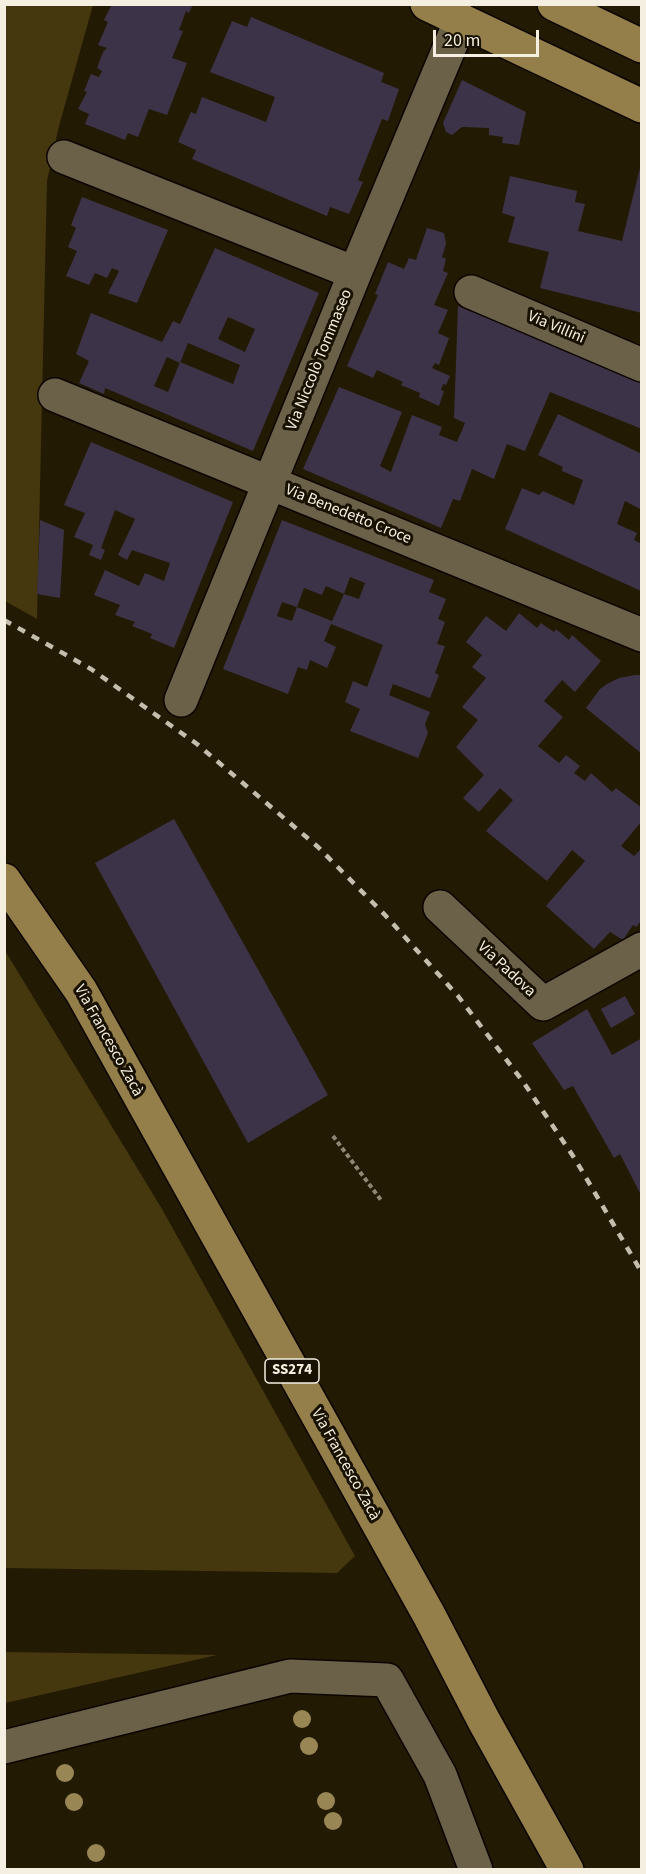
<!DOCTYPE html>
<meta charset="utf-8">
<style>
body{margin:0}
#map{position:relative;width:646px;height:1874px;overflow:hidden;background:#231a04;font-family:"Source Sans 3",sans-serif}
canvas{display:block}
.frame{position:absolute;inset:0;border:6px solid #f4efe1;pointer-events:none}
.scale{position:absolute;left:433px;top:30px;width:106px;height:27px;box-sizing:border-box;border:3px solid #f4efe1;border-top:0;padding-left:8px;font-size:18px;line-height:21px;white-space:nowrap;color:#f4efe1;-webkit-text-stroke:4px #191100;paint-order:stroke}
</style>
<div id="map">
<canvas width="646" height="1874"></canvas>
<div class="frame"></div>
<div class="scale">20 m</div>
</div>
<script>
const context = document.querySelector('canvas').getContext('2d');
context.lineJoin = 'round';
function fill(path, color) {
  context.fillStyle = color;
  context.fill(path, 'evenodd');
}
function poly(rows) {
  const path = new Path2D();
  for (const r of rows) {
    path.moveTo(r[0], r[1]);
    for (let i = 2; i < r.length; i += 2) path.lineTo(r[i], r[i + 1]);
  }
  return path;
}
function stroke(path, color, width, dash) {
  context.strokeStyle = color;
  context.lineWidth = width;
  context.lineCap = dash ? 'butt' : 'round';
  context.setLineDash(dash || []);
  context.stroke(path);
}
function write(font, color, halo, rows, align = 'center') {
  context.font = font + ' "Source Sans 3",sans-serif';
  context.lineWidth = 6;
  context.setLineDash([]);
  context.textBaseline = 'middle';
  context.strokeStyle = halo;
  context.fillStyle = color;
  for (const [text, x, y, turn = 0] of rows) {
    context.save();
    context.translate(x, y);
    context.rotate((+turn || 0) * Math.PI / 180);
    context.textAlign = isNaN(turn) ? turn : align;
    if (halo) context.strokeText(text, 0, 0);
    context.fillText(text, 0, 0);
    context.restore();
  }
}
const green = poly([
 [5,5,93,5,59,126,47,181,37,619,5,601],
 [4,949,162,1209,355,1556,337,1573,5,1568],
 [5,1652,217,1655,5,1703]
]);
const building = poly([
 [112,4,193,4,189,13,186,11,179,30,183,31,172,58,187,63,167,115,149,109,138,137,128,133,125,140,85,124,89,114,78,109,87,92,84,91,91,74,99,77,102,71,97,68,103,52,107,48,98,45,108,22,104,20],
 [251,17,384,73,381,82,399,89,388,121,382,119,358,180,363,182,349,214,330,207,327,216,192,159,196,150,178,142,191,112,196,114,202,97,266,122,275,97,210,72,232,21,247,27],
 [462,80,526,112,519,145,502,143,503,137,489,135,489,128,462,127,452,135,446,132,443,123],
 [641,164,642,313,540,288,549,252,508,242,515,217,502,213,510,176,577,191,575,202,585,204,578,231,622,241],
 [82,197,168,230,137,303,108,293,119,271,112,268,107,278,95,273,89,285,66,276,77,251,68,247,76,228,71,225],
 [427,228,444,233,446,244,442,257,446,259,443,271,448,273,434,305,448,310,438,333,449,338,439,365,435,363,432,368,450,376,446,385,443,384,441,390,444,391,439,406,419,397,420,393,401,385,403,382,377,370,373,378,347,366,378,295,375,294,388,262,404,269,409,258,416,260],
 [215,248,319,293,253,451,105,388,104,394,79,383,89,361,76,354,91,313,162,342,173,321,180,324],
 [228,317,255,329,245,352,218,339],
 [188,343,240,365,233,384,180,362,168,392,154,386,167,357,180,363],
 [458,306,642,381,642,429,550,392,525,451,507,444,494,479,472,469,460,501,453,499,441,528,303,469,339,387,402,412,380,466,391,472,412,415,442,427,439,435,457,442,465,423,454,418],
 [558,414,642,454,642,510,625,501,617,524,637,533,634,540,642,544,641,591,505,529,522,488,539,495,543,491,574,505,583,480,562,471,563,467,538,455],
 [91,442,233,502,174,648,150,638,152,634,132,626,135,622,115,615,120,605,94,595,105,570,139,586,145,573,164,581,170,563,132,550,127,560,118,555,135,519,115,510,101,548,105,550,101,560,89,555,93,545,74,537,85,513,64,505],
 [40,520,64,530,60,598,37,594],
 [282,520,434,580,429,592,446,599,438,619,445,622,437,644,445,646,435,673,439,675,430,698,393,684,389,695,430,712,425,724,428,733,418,758,350,731,360,709,345,702,353,681,367,687,383,645,331,624,324,641,336,647,327,668,310,660,307,670,298,667,288,694,223,669],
 [350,577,365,583,359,599,344,594,332,621,297,607,304,588,322,595,326,586,344,594],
 [282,602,297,607,292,621,277,616],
 [519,613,537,628,541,623,554,632,556,629,569,640,572,635,601,661,575,692,562,680,544,701,563,717,538,746,559,763,566,755,580,766,574,773,585,781,591,773,612,792,616,788,642,808,642,821,621,846,634,856,642,848,642,920,636,927,633,925,623,940,610,932,594,949,546,906,585,861,572,850,547,881,486,831,513,800,500,788,479,812,463,798,484,775,456,747,478,720,462,707,486,678,472,667,482,655,466,642,486,616,506,631],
 [635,675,642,675,642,754,586,708,600,689,607,684,619,678],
 [174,819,328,1095,248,1143,95,863],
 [625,996,635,1014,611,1028,601,1009],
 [587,1009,612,1055,642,1038,642,1197,620,1154,614,1158,573,1086,564,1090,532,1043]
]);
const path = poly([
 [333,1136,381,1200]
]);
const minor = poly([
 [64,157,355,273],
 [471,292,642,365],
 [55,395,642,635],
 [181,700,355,273,461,20],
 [440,907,543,1004,642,949],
 [4,1747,290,1676,387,1680,440,1775,476,1870]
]);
const major = poly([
 [427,4,642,106],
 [554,4,642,46],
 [4,880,81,991,429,1615,484,1721,567,1870]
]);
const rail = poly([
 [4,620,91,669,197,744,318,847,385,915,458,996,524,1083,575,1159,642,1273]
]);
const trees = [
 [302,1719],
 [309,1746],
 [65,1773],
 [326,1801],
 [74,1802],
 [333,1821],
 [96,1853]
];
const shields = [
 [292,1371,54]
];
const shieldNames = [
 ["SS274",292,1371]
];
const streetNames = [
 ["Via Villini",556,328,23],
 ["Via Niccolò Tommaseo",320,360,-68],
 ["Via Benedetto Croce",348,515,22],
 ["Via Padova",506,970,43],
 ["Via Francesco Zacà",108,1041,61],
 ["Via Francesco Zacà",345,1465,61]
];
fill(green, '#45370e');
fill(building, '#3d3348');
stroke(minor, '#0c0500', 36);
stroke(major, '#0c0500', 36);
stroke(path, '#8e8775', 4, [4.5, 3]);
stroke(minor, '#6b6149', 33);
stroke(major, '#947f4a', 33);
stroke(rail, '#c4beae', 4.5, [8, 8]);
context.fillStyle = '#998655';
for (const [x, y] of trees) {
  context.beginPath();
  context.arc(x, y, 9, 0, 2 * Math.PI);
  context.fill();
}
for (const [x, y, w] of shields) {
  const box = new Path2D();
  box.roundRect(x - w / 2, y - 12, w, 24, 4.5);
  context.fillStyle = '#191100';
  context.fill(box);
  stroke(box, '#f4efe1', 1.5);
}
write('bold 15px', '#f4efe1', null, shieldNames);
write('16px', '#f4efe1', '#191100', streetNames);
</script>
